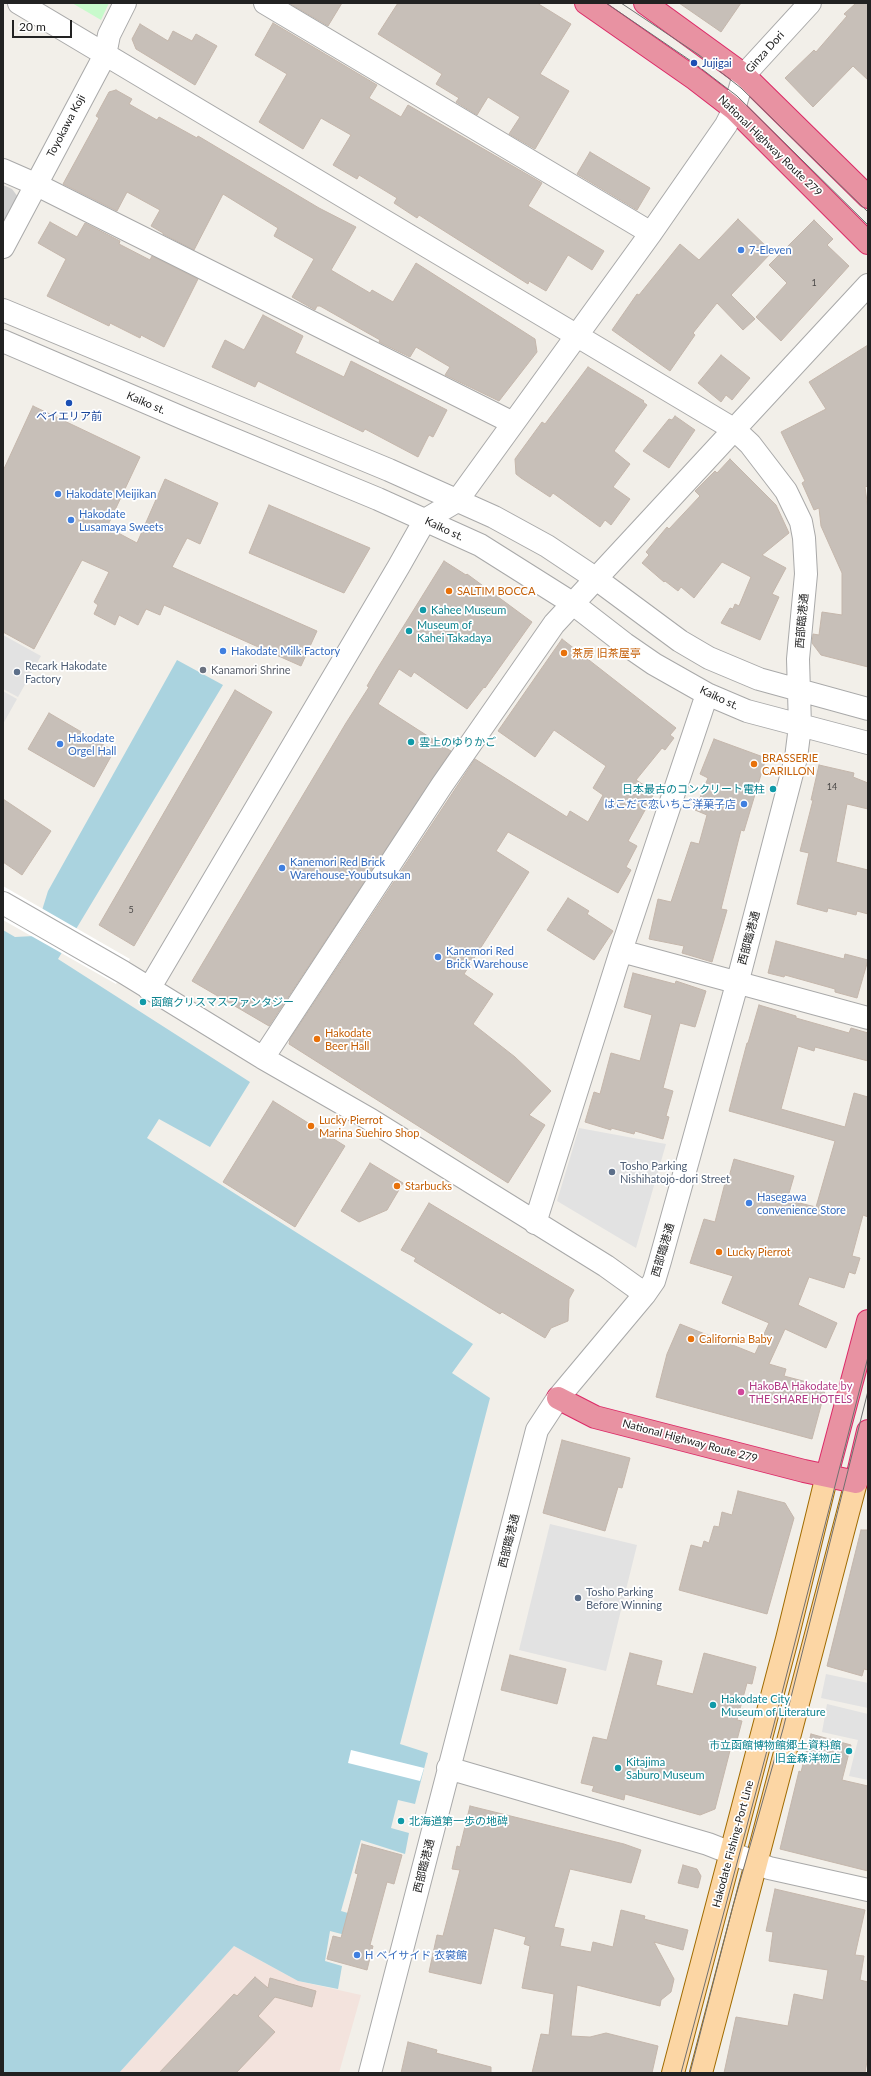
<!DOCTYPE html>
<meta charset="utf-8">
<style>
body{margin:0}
#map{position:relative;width:871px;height:2076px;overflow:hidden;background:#f2efe9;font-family:Lato,sans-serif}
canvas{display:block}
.frame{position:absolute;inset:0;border:4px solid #222;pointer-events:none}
.scale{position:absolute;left:12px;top:20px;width:60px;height:18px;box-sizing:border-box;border:2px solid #222;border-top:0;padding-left:5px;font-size:12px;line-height:14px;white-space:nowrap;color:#222;-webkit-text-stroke:3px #fff;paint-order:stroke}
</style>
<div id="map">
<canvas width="871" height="2076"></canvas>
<div class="frame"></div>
<div class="scale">20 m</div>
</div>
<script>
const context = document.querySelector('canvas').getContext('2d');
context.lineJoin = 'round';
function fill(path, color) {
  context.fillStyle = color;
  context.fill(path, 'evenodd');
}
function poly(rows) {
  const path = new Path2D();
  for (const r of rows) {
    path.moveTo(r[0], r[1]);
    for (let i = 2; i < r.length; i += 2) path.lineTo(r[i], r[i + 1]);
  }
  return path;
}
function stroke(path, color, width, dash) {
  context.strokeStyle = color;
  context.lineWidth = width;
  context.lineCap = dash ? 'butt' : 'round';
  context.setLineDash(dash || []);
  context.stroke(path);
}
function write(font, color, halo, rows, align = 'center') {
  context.font = font + ' Lato,"Noto Sans JP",sans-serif';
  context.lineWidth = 3.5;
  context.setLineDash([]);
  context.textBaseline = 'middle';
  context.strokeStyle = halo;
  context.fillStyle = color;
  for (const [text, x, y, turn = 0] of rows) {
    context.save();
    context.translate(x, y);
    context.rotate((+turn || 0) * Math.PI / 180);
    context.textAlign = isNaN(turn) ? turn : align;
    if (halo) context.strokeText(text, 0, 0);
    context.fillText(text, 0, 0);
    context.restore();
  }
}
const religious = poly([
 [3,185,12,189,18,197,3,226]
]);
const military = poly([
 [234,1946,298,1981,361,1995,339,2073,119,2073]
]);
const park = poly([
 [72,3,109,3,101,20]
]);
const parking = poly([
 [3,635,41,656,18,697,3,689],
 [3,691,17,699,3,724],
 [579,1128,666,1144,636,1248,557,1201],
 [550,1524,637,1545,606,1671,519,1650],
 [826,1674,868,1683,868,1708,821,1698],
 [827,1704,868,1714,868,1780,849,1776,858,1740,822,1732]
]);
const water = poly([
 [177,660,223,685,58,959,250,1082,210,1147,159,1119,147,1138,473,1344,452,1373,490,1398,400,1744,428,1753,415,1804,398,1800,391,1828,409,1833,405,1854,361,1840,341,1911,358,1916,353,1937,330,1931,325,1961,342,1966,338,1989,298,1981,234,1946,119,2073,3,2073,3,930,15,937,34,936,48,891]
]);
const pier = poly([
 [3,886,130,959,116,984,3,920],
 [351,1750,424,1768,420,1781,348,1763]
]);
const building = poly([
 [289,3,342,3,328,26,289,3],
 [398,3,537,3,571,24,540,74,569,91,535,149,509,134,520,117,488,97,477,115,456,102,459,98,436,84,442,74,378,34,398,3],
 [679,3,741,3,721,32,679,3],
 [856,3,868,3,868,80,853,66,813,107,785,78,814,50,816,52,847,16,844,14,856,3],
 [273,23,377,85,369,98,401,117,408,105,542,183,528,206,604,251,592,270,568,255,546,291,529,281,528,284,419,215,417,218,394,203,397,198,359,175,357,179,333,165,351,135,321,118,303,149,259,122,287,74,255,55,273,23],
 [140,24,168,41,173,31,192,41,196,34,217,46,195,85,136,49,132,39,140,24],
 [116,90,132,99,129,104,157,120,159,117,197,138,198,136,319,208,356,227,331,270,370,293,372,290,393,302,416,263,535,339,537,352,499,401,445,375,450,367,416,347,410,357,379,342,380,340,320,306,317,306,315,310,292,297,314,259,274,236,278,228,223,194,194,250,163,234,163,233,151,226,160,210,127,192,117,211,63,184,99,118,96,116,109,92,116,90],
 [590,152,650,188,637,210,577,174,590,152],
 [738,219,772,252,731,295,755,319,743,330,717,303,693,333,695,335,670,371,612,330,637,294,639,295,680,244,699,260,738,219],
 [814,220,833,239,827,245,849,266,781,341,756,317,787,283,769,265,814,220],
 [50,222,77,237,85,223,120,241,119,244,150,260,152,256,198,279,164,347,141,335,140,338,110,323,109,326,47,296,66,259,38,243,50,222],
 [263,315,303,336,295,353,344,377,351,361,447,410,433,437,429,435,418,457,365,429,363,432,258,381,255,387,212,367,225,340,244,350,263,315],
 [868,345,868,486,865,487,868,509,868,667,821,655,812,643,813,634,819,635,822,612,842,615,842,573,821,526,819,508,814,510,802,483,805,481,781,432,826,409,809,382,868,345],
 [721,355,750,378,732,400,726,395,721,402,698,383,721,355],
 [588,367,644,401,643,402,647,405,614,451,630,464,613,487,630,499,611,525,605,520,600,527,553,493,550,497,521,478,516,474,515,459,542,422,545,424,588,367],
 [33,406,140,457,107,527,137,543,165,479,218,503,200,544,187,538,172,567,317,631,301,666,164,605,160,615,146,609,138,625,119,615,115,625,94,614,98,605,94,602,109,572,82,560,34,649,3,632,3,471,33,406],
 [675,416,695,430,669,468,643,451,669,419,672,420,675,416],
 [730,459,776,505,789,533,762,555,786,568,772,594,779,597,760,640,721,623,730,608,733,609,735,604,739,606,751,577,722,562,694,598,681,587,678,591,665,581,664,582,642,563,649,555,646,552,667,527,669,529,700,496,695,491,715,471,717,473,730,459],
 [269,505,370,548,344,593,249,553,269,505],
 [444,561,466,575,467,574,532,622,485,688,484,687,467,709,414,672,411,677,399,669,378,704,451,751,269,1026,192,981,346,723,369,687,367,686,377,669,444,561],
 [562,639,676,728,670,735,674,738,665,750,662,748,636,780,655,792,628,841,637,846,626,867,631,870,618,893,508,832,496,851,529,872,464,974,493,994,473,1024,515,1057,551,1091,529,1115,545,1125,508,1183,289,1044,290,1039,475,759,567,817,570,811,588,822,603,795,593,788,606,766,554,730,535,757,498,731,562,639],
 [235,690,272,712,134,946,99,925,235,690],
 [49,713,114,751,94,787,28,749,49,713],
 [714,739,766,758,744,831,741,830,721,909,727,910,712,962,682,953,684,946,649,939,658,899,671,902,691,842,699,844,707,815,695,810,708,778,700,774,714,739],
 [819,765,854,773,853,777,868,783,868,809,847,804,836,862,868,870,868,914,857,911,856,915,828,908,827,912,797,904,809,853,800,851,813,800,811,800,819,765],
 [3,799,51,831,22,875,3,862,3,799],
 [568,898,589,911,587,914,613,931,594,960,547,930,568,898],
 [776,941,844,959,845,954,868,960,857,998,835,992,835,989,785,975,784,977,768,973,776,941],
 [633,973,675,984,676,981,706,991,695,1027,680,1023,663,1088,673,1091,666,1116,669,1117,663,1139,635,1131,634,1134,611,1128,611,1130,585,1122,594,1092,600,1094,611,1053,640,1061,652,1015,624,1007,633,973],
 [759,1005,796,1016,796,1018,849,1033,851,1028,868,1033,868,1061,815,1047,814,1051,798,1046,781,1109,845,1127,854,1093,868,1097,868,1217,863,1215,852,1256,860,1258,855,1274,849,1272,844,1288,809,1277,798,1305,837,1323,826,1348,785,1329,769,1364,786,1369,784,1376,826,1387,812,1439,656,1397,667,1354,680,1324,755,1354,769,1323,722,1303,733,1276,690,1263,704,1219,715,1222,725,1183,727,1184,734,1159,794,1176,787,1200,816,1207,835,1141,729,1111,747,1043,748,1043,759,1005],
 [273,1101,345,1146,295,1227,223,1182,273,1101],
 [370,1163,403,1183,387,1210,359,1222,341,1211,370,1163],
 [429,1203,574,1290,569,1299,568,1321,551,1328,545,1338,502,1312,500,1314,414,1261,416,1258,401,1250,429,1203],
 [562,1440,630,1458,622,1488,618,1487,605,1531,543,1513,562,1440],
 [738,1491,785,1503,794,1518,767,1614,679,1590,691,1545,702,1548,704,1541,709,1543,714,1526,719,1527,722,1512,732,1515,738,1491],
 [861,1530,868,1530,868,1670,864,1669,862,1676,827,1666,861,1530],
 [630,1653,662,1661,656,1685,693,1694,704,1653,756,1667,752,1684,747,1683,737,1720,742,1721,737,1740,733,1739,715,1809,700,1815,625,1794,624,1800,592,1791,594,1786,581,1783,593,1737,607,1740,630,1653],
 [510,1655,566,1669,557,1704,501,1690,510,1655],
 [811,1734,851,1745,842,1780,868,1786,868,1871,780,1849,799,1771,801,1772,811,1734],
 [470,1806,624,1844,641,1850,631,1883,570,1869,554,1927,564,1929,560,1946,591,1952,593,1942,613,1947,621,1910,645,1916,644,1919,688,1930,683,1950,654,1942,674,1979,671,1992,661,2000,660,2006,577,1985,571,2036,590,2037,606,2033,658,2046,652,2073,532,2073,541,2034,549,2035,554,1994,522,1988,530,1946,524,1944,526,1937,494,1928,481,1984,429,1972,437,1935,443,1936,460,1870,452,1869,457,1846,460,1847,470,1806],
 [362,1844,402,1855,394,1884,387,1882,370,1945,373,1946,367,1970,327,1959,333,1936,341,1938,358,1874,355,1873,362,1844],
 [683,1865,697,1869,701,1876,698,1888,678,1883,683,1865],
 [775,1889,865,1910,855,1955,864,1956,860,1980,868,1982,868,2055,865,2073,724,2073,736,2017,788,2026,794,1994,823,2000,828,1970,769,1961,773,1932,766,1931,775,1889],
 [255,1977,268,1988,270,1978,316,1991,312,2007,275,1997,258,2016,275,2032,236,2073,159,2073,234,1994,237,1996,255,1977],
 [408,2042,437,2050,436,2053,491,2067,491,2073,401,2073,408,2042]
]);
const minor = poly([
 [19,3,735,430,750,444,786,491,801,522,804,538,806,574,798,659,800,726,796,758,737,984,660,1261,654,1281,645,1294,558,1398,537,1430,370,2073],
 [265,3,651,233],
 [3,170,35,184,513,423],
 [3,247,105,55,109,35,125,3],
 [3,310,389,470,494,517,547,546,595,578,680,641,709,658,759,679,868,709],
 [3,341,185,419,378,499,480,545,572,603,625,644,654,664,707,694,747,711,868,743],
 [3,903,123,972,263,1058,371,1120,606,1266,645,1294],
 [621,951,868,1018],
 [149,989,399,566,425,520,457,501,651,233,726,125,734,109,744,75,810,3],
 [263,1058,442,785,554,624,868,285],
 [535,1223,621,951,707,694],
 [448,1768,708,1844,769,1868,868,1890]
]);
const major = poly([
 [673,2073,787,1639,827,1475],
 [701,2073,856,1482]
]);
const highway = poly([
 [586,3,695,79,734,109,868,243],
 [645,3,744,75,868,197],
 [558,1398,595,1417,804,1471,856,1482,868,1431],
 [827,1475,868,1321]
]);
const tram = poly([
 [606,3,694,63,737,96,868,225],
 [621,3,699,55,741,88,868,212],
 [681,2073,773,1728,868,1357],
 [690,2073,733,1906,783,1729,868,1391]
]);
const markers = [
 [694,63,4,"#1a4fb4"],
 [741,250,4,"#3f7fe0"],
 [69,403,4,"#1a4fb4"],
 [58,494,4,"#3f7fe0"],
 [71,520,4,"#3f7fe0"],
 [449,591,4,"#e8710a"],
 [423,610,4,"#0f9aa8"],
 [409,631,4,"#0f9aa8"],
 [223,651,4,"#3f7fe0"],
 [564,653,4,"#e8710a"],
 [203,670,4,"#6b7280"],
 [17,672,4,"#5c6f8a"],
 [411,742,4,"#0f9aa8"],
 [60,744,4,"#3f7fe0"],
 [754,764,4,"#e8710a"],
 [773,789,4,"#0f9aa8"],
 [744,804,4,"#3f7fe0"],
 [282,868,4,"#3f7fe0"],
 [438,957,4,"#3f7fe0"],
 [143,1002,4,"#0f9aa8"],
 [317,1039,4,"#e8710a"],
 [311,1126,4,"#e8710a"],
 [612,1172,4,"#5c6f8a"],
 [397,1186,4,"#e8710a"],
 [749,1203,4,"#3f7fe0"],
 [719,1252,4,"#e8710a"],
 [691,1339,4,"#e8710a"],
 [741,1392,4,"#d1479c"],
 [578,1598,4,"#5c6f8a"],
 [713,1705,4,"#0f9aa8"],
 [849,1751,4,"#0f9aa8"],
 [618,1768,4,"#0f9aa8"],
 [401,1821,4,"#0f9aa8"],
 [357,1955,4,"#3f7fe0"]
];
const numberNames = [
 ["1",814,283],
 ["14",832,787],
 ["5",131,910]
];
const streetNames = [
 ["Ginza Dori",765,52,-48],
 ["Toyokawa Koji",66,126,-62],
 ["National Highway Route 279",770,146,44],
 ["Kaiko st.",146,403,23],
 ["Kaiko st.",444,529,25],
 ["西部臨港通",802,621,-85],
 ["Kaiko st.",719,698,25],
 ["西部臨港通",749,938,-75],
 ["西部臨港通",663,1250,-74],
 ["National Highway Route 279",690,1441,15],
 ["西部臨港通",509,1541,-76],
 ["Hakodate Fishing-Port Line",733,1844,-75],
 ["西部臨港通",424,1866,-76]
];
const transitNames = [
 ["Jujigai",702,63],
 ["ベイエリア前",69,416,"center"]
];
const shopNames = [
 ["7-Eleven",749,250],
 ["Hakodate Meijikan",66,494],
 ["Hakodate",79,514],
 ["Lusamaya Sweets",79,527],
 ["Hakodate Milk Factory",231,651],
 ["Hakodate",68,738],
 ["Orgel Hall",68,751],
 ["はこだて恋いちご洋菓子店",736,804,"right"],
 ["Kanemori Red Brick",290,862],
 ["Warehouse-Youbutsukan",290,875],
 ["Kanemori Red",446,951],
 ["Brick Warehouse",446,964],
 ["Hasegawa",757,1197],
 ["convenience Store",757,1210],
 ["H ベイサイド 衣裳館",365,1955]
];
const foodNames = [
 ["SALTIM BOCCA",457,591],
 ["茶房 旧茶屋亭",572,653],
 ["BRASSERIE",762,758],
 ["CARILLON",762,771],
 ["Hakodate",325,1033],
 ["Beer Hall",325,1046],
 ["Lucky Pierrot",319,1120],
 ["Marina Suehiro Shop",319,1133],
 ["Starbucks",405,1186],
 ["Lucky Pierrot",727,1252],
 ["California Baby",699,1339]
];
const cultureNames = [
 ["Kahee Museum",431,610],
 ["Museum of",417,625],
 ["Kahei Takadaya",417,638],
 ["雲上のゆりかご",419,742],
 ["日本最古のコンクリート電柱",765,789,"right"],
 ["函館クリスマスファンタジー",151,1002],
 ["Hakodate City",721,1699],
 ["Museum of Literature",721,1712],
 ["市立函館博物館郷土資料館",841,1745,"right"],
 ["旧金森洋物店",841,1758,"right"],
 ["Kitajima",626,1762],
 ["Saburo Museum",626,1775],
 ["北海道第一歩の地碑",409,1821]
];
const serviceNames = [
 ["Recark Hakodate",25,666],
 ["Factory",25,679],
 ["Tosho Parking",620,1166],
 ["Nishihatojo-dori Street",620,1179],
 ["Tosho Parking",586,1592],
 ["Before Winning",586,1605]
];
const worshipNames = [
 ["Kanamori Shrine",211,670]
];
const hotelNames = [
 ["HakoBA Hakodate by",749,1386],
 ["THE SHARE HOTELS",749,1399]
];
fill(religious, '#d0d0d0');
fill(military, '#f3e3dd');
fill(park, '#c8facc');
fill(parking, '#e2e2e2');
fill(water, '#aad3df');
fill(pier, '#fff');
fill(building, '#c7bfb8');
stroke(building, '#c4b6ab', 1);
stroke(minor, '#a9a9a9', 24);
stroke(major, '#a06b00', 24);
stroke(highway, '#dc2a67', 24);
stroke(minor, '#fff', 22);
stroke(major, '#fcd6a4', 22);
stroke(highway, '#e892a2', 22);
stroke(tram, '#707070', 1);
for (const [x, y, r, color] of markers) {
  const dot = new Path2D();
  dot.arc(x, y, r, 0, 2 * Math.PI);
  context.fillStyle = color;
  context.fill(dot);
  stroke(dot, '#fff', 1.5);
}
write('9px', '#4b4948', null, numberNames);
write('11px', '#222', '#fff', streetNames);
write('11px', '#164399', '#fff', transitNames, 'left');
write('11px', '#366cbe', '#fff', shopNames, 'left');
write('11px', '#c56008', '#fff', foodNames, 'left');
write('11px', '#0d838f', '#fff', cultureNames, 'left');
write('11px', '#4e5e75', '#fff', serviceNames, 'left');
write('11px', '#5b616d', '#fff', worshipNames, 'left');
write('11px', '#b23c85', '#fff', hotelNames, 'left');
</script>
